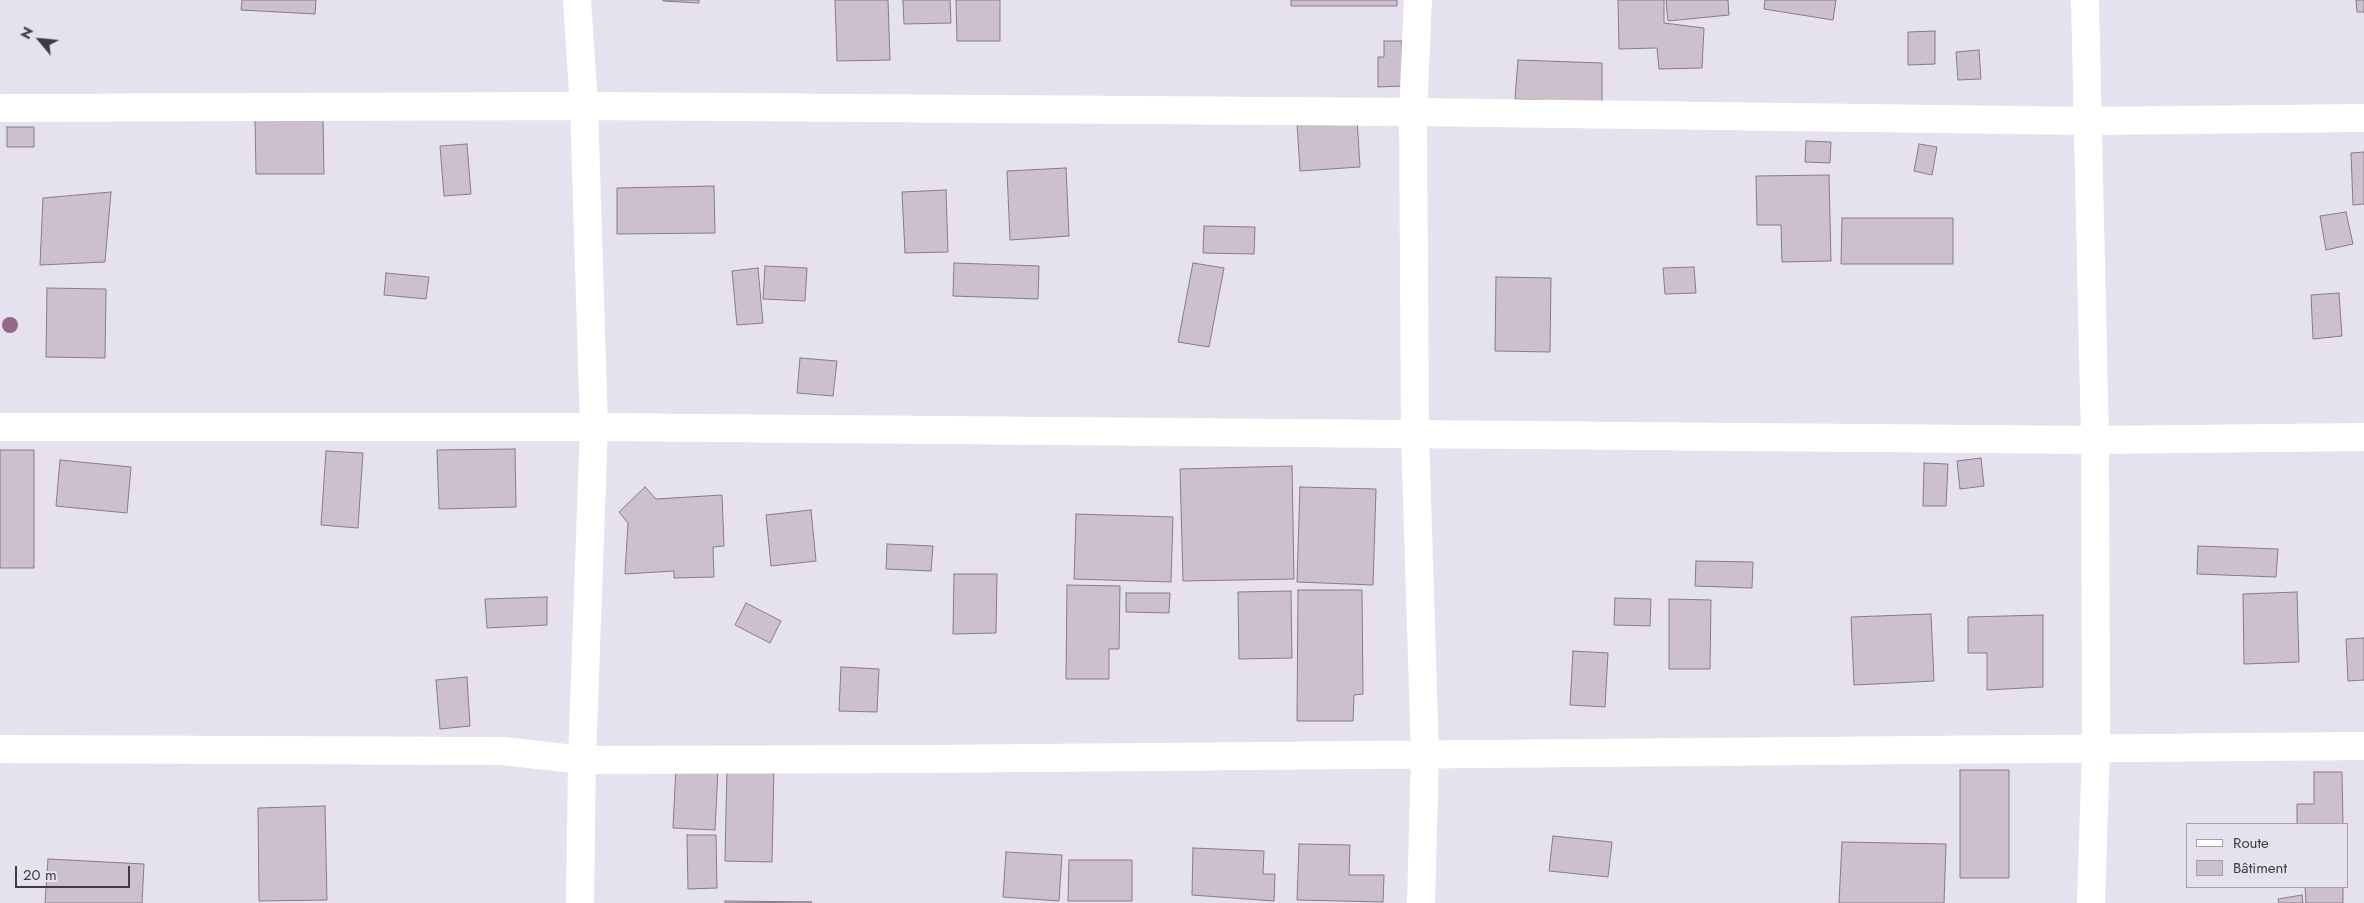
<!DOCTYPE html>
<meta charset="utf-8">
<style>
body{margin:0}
#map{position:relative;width:2364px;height:903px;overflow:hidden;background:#e6e1ee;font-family:Jost,sans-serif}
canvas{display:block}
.legend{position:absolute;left:2186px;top:823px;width:162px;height:65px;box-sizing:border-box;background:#e6e1ee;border:1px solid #a39fa9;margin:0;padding:6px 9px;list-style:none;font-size:15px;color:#3e3b41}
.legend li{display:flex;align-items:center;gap:10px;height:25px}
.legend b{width:25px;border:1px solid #a39fa9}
.north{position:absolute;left:15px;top:15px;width:50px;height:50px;-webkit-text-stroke:4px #e6e1ee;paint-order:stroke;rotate:298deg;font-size:14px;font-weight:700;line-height:20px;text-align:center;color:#3e3b41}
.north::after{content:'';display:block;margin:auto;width:18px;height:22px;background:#3e3b41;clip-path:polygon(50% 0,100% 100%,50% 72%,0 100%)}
.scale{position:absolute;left:15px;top:866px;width:115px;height:22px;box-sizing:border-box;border:2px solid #3e3b41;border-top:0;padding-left:6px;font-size:15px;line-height:18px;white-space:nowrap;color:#3e3b41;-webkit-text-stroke:4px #e6e1ee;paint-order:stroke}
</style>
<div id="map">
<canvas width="2364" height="903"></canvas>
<ul class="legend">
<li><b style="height:6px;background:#fff"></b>Route</li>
<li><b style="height:14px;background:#cbc0cb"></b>Bâtiment</li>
</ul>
<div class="north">N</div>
<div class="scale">20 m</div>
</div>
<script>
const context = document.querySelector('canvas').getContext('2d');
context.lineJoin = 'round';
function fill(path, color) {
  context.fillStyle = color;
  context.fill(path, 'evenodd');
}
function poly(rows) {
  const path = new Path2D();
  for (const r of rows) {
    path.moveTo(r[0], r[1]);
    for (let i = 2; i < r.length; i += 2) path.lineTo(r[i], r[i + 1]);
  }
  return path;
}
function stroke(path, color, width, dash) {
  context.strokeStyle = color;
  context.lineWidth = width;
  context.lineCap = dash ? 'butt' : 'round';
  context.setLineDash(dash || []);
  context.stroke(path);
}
const building = poly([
 [242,0,316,0,315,14,241,10,242,0],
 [663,0,699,0,699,3,663,1,663,0],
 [835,0,888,0,890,60,837,61,835,0],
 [903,0,950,0,951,23,904,24,903,0],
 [956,0,1000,0,1000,41,957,41,956,0],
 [1291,0,1397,0,1397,6,1291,6,1291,0],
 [1618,0,1664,0,1664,23,1704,28,1702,68,1659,69,1657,48,1619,49,1618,0],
 [1666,0,1728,0,1729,15,1668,21,1666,0],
 [1765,0,1836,0,1833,20,1764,9,1765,0],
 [2356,0,2364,0,2364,12,2357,12,2356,0],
 [1935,31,1935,64,1908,65,1908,32,1935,31],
 [1384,41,1402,41,1403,86,1378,87,1378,57,1384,57,1384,41],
 [1979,50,1981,79,1958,80,1956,52,1979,50],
 [1518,60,1602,63,1602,103,1515,99,1518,60],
 [323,118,324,174,256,174,255,119,323,118],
 [1357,118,1360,167,1300,171,1297,122,1357,118],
 [7,127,34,127,34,147,7,147,7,127],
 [1806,141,1831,142,1830,163,1805,162,1806,141],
 [467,144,471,194,444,196,440,146,467,144],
 [1919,144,1937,147,1932,175,1914,171,1919,144],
 [2364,152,2364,204,2353,205,2351,153,2364,152],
 [1066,168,1069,236,1010,240,1007,171,1066,168],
 [1829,175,1831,261,1782,262,1781,225,1757,225,1756,176,1829,175],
 [714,186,715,233,617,234,617,188,714,186],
 [946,190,948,252,905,253,902,192,946,190],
 [111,192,105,262,40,265,43,198,111,192],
 [2346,212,2353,244,2326,250,2320,216,2346,212],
 [1842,218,1953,218,1953,264,1841,264,1842,218],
 [1204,226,1255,227,1254,254,1203,253,1204,226],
 [954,263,1039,266,1038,299,953,296,954,263],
 [1193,263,1224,268,1209,347,1178,342,1193,263],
 [765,266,807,268,805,301,763,299,765,266],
 [1694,267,1696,293,1665,294,1663,268,1694,267],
 [758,268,763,323,737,325,732,271,758,268],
 [386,273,429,277,426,299,384,295,386,273],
 [1496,277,1551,278,1550,352,1495,351,1496,277],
 [47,288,106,289,105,358,46,357,47,288],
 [2339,293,2342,336,2313,339,2311,295,2339,293],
 [800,358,837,361,833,396,797,393,800,358],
 [515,449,516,507,439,509,437,450,515,449],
 [0,450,34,450,34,568,0,568,0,450],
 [326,451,363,453,358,528,321,525,326,451],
 [1981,458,1984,486,1960,489,1957,461,1981,458],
 [60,460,131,467,127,513,56,506,60,460],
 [1924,463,1948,464,1946,506,1923,506,1924,463],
 [1292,466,1294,579,1183,581,1180,469,1292,466],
 [645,487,656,499,722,495,724,546,713,547,714,577,674,578,674,571,625,574,628,523,619,512,645,487],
 [1300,487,1376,489,1373,585,1297,582,1300,487],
 [811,510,816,561,771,566,766,515,811,510],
 [1076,514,1173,517,1171,582,1074,579,1076,514],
 [887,544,933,546,931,571,886,569,887,544],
 [2198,546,2278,549,2276,577,2197,574,2198,546],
 [1696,561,1753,562,1752,588,1695,586,1696,561],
 [954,574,997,574,996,633,953,634,954,574],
 [1067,585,1120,586,1119,649,1109,649,1109,679,1066,679,1067,585],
 [1298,590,1362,590,1363,694,1354,695,1353,721,1297,721,1298,590],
 [1291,591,1292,658,1239,659,1238,592,1291,591],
 [2297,592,2299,662,2244,664,2243,594,2297,592],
 [1126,593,1170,593,1169,613,1126,612,1126,593],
 [547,597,547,625,487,628,485,599,547,597],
 [1615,598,1651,599,1650,626,1614,625,1615,598],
 [1669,599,1711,600,1710,669,1669,669,1669,599],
 [746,603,781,621,770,643,735,625,746,603],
 [1931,614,1934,681,1854,685,1851,617,1931,614],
 [2043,615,2043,687,1987,690,1987,653,1968,653,1968,617,2043,615],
 [2364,638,2364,680,2348,681,2346,639,2364,638],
 [1573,651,1608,653,1605,707,1570,705,1573,651],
 [841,667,879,669,877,712,839,711,841,667],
 [467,677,470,726,440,729,436,680,467,677],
 [727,765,774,765,772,862,725,861,727,765],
 [676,767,718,769,715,830,673,828,676,767],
 [1960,770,2009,770,2009,878,1960,878,1960,770],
 [2314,772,2342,772,2343,824,2297,824,2297,804,2314,804,2314,772],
 [325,806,327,900,259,901,258,808,325,806],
 [687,835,716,835,717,888,688,889,687,835],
 [1553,836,1612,842,1608,877,1549,871,1553,836],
 [1842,842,1946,844,1944,903,1839,903,1842,842],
 [1299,844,1350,845,1349,875,1384,875,1383,902,1297,900,1299,844],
 [1193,848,1264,851,1263,874,1275,874,1274,901,1192,895,1193,848],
 [1006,852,1062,855,1059,901,1003,897,1006,852],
 [48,859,144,864,142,903,45,903,48,859],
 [1069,860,1132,860,1132,901,1068,901,1069,860],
 [2305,887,2343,887,2343,903,2306,903,2305,887],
 [2302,895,2303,903,2279,903,2278,899,2302,895],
 [725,901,812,902,725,903,725,901]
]);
const minor = poly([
 [577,0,584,106,594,427,582,760,580,903],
 [1418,0,1413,112,1415,434,1425,755,1421,903],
 [2085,0,2095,440,2096,748,2091,903],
 [0,108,584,106,1413,112,2089,121,2364,118],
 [0,427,594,427,2095,440,2364,437],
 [0,749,503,751,582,760,925,759,2364,746]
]);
const trees = [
 [10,325]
];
fill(building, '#cbc0cb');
stroke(building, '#867c86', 1);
stroke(minor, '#fff', 28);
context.fillStyle = '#946789';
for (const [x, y] of trees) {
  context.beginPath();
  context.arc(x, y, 8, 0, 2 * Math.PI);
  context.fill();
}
</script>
